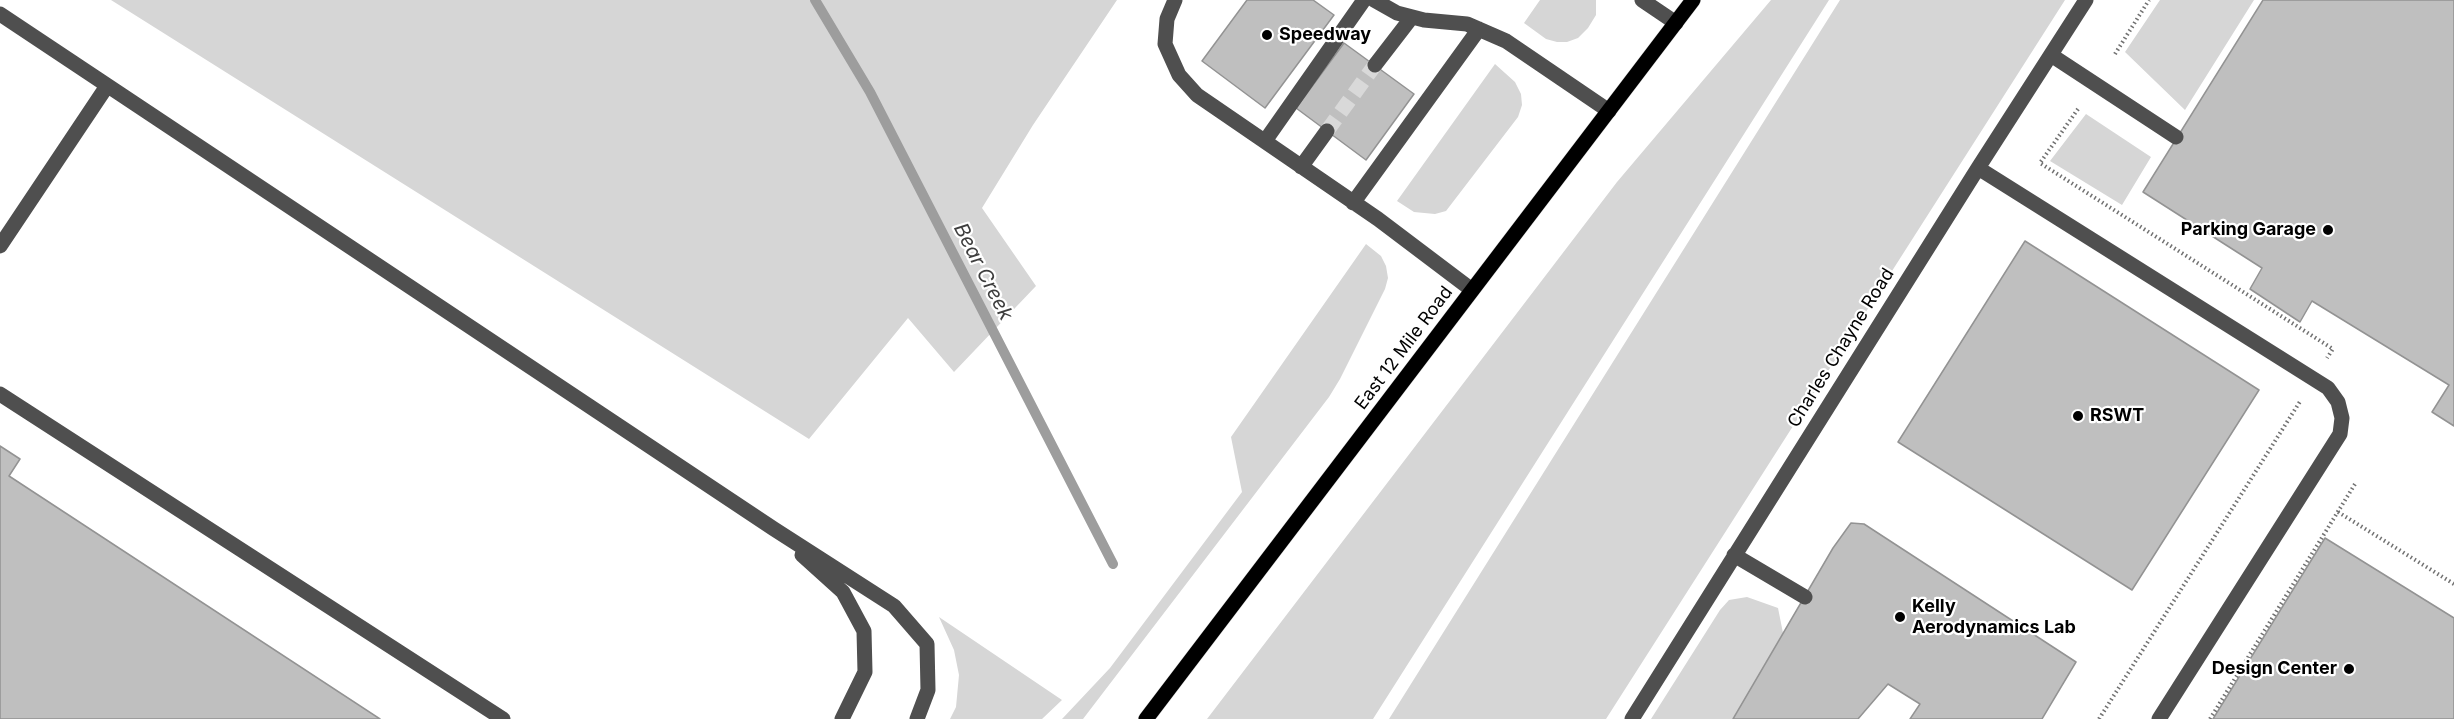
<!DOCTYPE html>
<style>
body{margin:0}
canvas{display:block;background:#fff}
</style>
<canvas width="2454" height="719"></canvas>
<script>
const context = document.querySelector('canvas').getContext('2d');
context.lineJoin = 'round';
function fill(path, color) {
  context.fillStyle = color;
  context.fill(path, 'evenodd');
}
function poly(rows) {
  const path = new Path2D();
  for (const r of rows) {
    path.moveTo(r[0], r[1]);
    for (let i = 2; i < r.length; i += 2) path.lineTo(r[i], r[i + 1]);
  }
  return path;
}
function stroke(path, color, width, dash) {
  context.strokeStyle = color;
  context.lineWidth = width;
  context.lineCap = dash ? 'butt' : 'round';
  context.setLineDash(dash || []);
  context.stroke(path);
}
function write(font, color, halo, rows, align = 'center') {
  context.font = font + ' Inter,sans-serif';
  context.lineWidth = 4.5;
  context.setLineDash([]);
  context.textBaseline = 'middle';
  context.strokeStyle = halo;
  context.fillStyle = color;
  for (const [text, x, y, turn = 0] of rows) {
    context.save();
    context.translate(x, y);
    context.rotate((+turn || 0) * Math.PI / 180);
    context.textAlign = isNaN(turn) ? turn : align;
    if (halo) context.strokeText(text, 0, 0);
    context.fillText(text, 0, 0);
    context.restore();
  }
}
const green = poly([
 [111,0,1117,0,1033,125,982,208,1036,286,954,372,908,318,809,439],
 [1540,0,1596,0,1596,15,1588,28,1578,38,1567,42,1557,42,1546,39,1524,23],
 [1771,0,1829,0,1373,719,1207,719,1617,182],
 [1840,0,2065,0,1606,719,1389,719],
 [2160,0,2254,0,2185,110,2125,52],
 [1495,64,1515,82,1521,94,1522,105,1518,117,1446,211,1435,214,1414,212,1397,201],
 [2086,114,2151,157,2122,205,2050,161],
 [1366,244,1381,256,1386,266,1388,278,1385,289,1340,379,1329,397,1083,719,1062,719,1110,668,1242,492,1231,437],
 [1747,597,1778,608,1783,633,1734,719,1651,719,1720,610,1729,600],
 [939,617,1062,700,1042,719,950,719,956,707,959,675,954,650]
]);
const stream = poly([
 [815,0,870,92,1113,564]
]);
const building = poly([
 [1247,0,1313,0,1334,15,1265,108,1202,61,1247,0],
 [2263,0,2454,0,2454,426,2432,412,2449,385,2312,301,2300,322,2250,289,2262,268,2143,192,2263,0],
 [1344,43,1414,94,1366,160,1296,108,1344,43],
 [2025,241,2259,390,2132,590,1898,442,2025,241],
 [0,446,20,459,9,476,380,719,0,719,0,446],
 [1851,523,1864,524,2076,662,2042,719,1910,719,1920,704,1888,684,1858,719,1733,719,1833,548,1851,523],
 [2325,538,2454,618,2454,719,2213,719,2325,538]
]);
const minorTunnel = poly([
 [1327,131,1375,65]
]);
const path = poly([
 [2115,54,2149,0],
 [2078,109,2040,163,2333,349,2327,358],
 [2338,512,2454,584],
 [2099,719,2301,400],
 [2210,719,2355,484]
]);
const minor = poly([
 [1175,0,1167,19,1165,44,1179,75,1197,95,1378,219,1472,290],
 [1374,0,1397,13,1424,20,1467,24,1506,41,1609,111],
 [1642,0,1676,23],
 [0,14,774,529,894,606,927,644,928,690,917,719],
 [2051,55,2176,137],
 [1375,65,1412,17],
 [1265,141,1364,0],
 [1301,167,1327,131],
 [1978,168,2328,388,2338,402,2342,418,2340,434,2159,719],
 [1353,203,1479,29],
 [0,246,107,86],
 [0,394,503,719],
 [802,555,843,592,864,631,865,672,842,719],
 [1734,555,1805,597],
 [1632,719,1978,168,2086,0]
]);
const major = poly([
 [1146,719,1693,0]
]);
const markers = [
 [1267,35,6,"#000"],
 [2328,230,6,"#000"],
 [2078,416,6,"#000"],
 [1900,617,6,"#000"],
 [2349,669,6,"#000"]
];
const poiNames = [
 ["Speedway",1279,35],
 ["Parking Garage",2316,230,"right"],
 ["RSWT",2090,416],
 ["Kelly",1912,607],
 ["Aerodynamics Lab",1912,628],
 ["Design Center",2337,669,"right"]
];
const streetNames = [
 ["East 12 Mile Road",1404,348,-53],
 ["Charles Chayne Road",1841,348,-58]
];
const waterNames = [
 ["Bear Creek",983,272,63]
];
fill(green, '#d6d6d6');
stroke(stream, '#9d9d9d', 10);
fill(building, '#bfbfbf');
stroke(building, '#939393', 1.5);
stroke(minorTunnel, '#d9d9d9', 15, [15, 8]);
stroke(major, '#dbdbdb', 16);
stroke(path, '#717171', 4, [1.5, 3]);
stroke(minor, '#4f4f4f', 15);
stroke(major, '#000', 15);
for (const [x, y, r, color] of markers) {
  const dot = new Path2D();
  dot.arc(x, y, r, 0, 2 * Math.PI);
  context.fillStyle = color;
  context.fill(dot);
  stroke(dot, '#fff', 2);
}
write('bold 18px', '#000', '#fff', poiNames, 'left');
write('18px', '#000', '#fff', streetNames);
write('italic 20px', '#3e3e3e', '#fff', waterNames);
</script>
